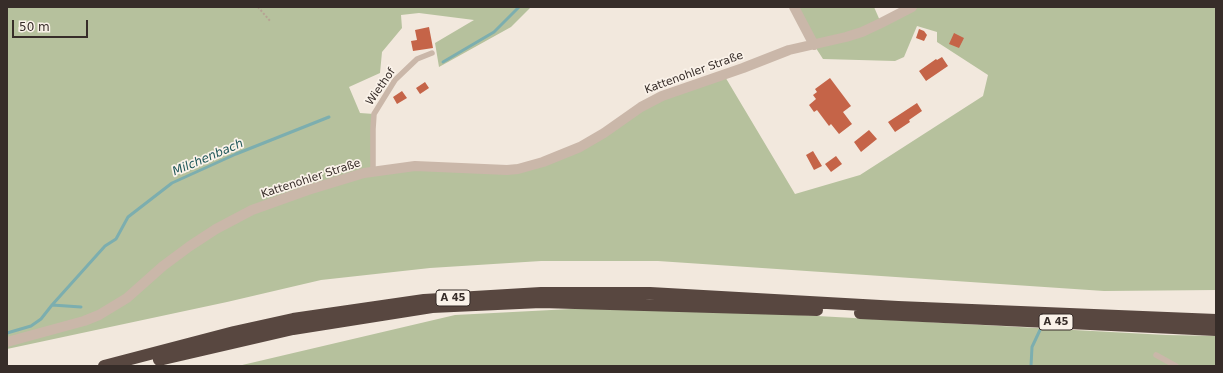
<!DOCTYPE html>
<meta charset="utf-8">
<style>
body{margin:0}
#map{position:relative;width:1223px;height:373px;overflow:hidden;background:#f2e8dd;font-family:"DejaVu Sans",sans-serif}
canvas{display:block}
.frame{position:absolute;inset:0;border:8px solid #372d29;pointer-events:none}
.scale{position:absolute;left:12px;top:20px;width:76px;height:18px;box-sizing:border-box;border:2px solid #372d29;border-top:0;padding-left:5px;font-size:12px;line-height:14px;white-space:nowrap;color:#372d29;-webkit-text-stroke:3px #faf2e9;paint-order:stroke}
</style>
<div id="map">
<canvas width="1223" height="373"></canvas>
<div class="frame"></div>
<div class="scale">50 m</div>
</div>
<script>
const context = document.querySelector('canvas').getContext('2d');
context.lineJoin = 'round';
function fill(path, color) {
  context.fillStyle = color;
  context.fill(path, 'evenodd');
}
function poly(rows) {
  const path = new Path2D();
  for (const r of rows) {
    path.moveTo(r[0], r[1]);
    for (let i = 2; i < r.length; i += 2) path.lineTo(r[i], r[i + 1]);
  }
  return path;
}
function stroke(path, color, width, dash) {
  context.strokeStyle = color;
  context.lineWidth = width;
  context.lineCap = dash ? 'butt' : 'round';
  context.setLineDash(dash || []);
  context.stroke(path);
}
function write(font, color, halo, rows, align = 'center') {
  context.font = font + ' "DejaVu Sans",sans-serif';
  context.lineWidth = 3.5;
  context.setLineDash([]);
  context.textBaseline = 'middle';
  context.strokeStyle = halo;
  context.fillStyle = color;
  for (const [text, x, y, turn = 0] of rows) {
    context.save();
    context.translate(x, y);
    context.rotate((+turn || 0) * Math.PI / 180);
    context.textAlign = isNaN(turn) ? turn : align;
    if (halo) context.strokeText(text, 0, 0);
    context.fillText(text, 0, 0);
    context.restore();
  }
}
const green = poly([
 [7,7,531,7,511,27,439,67,435,43,474,20,419,13,401,15,402,28,382,52,380,73,349,87,360,113,374,114,373,172,398,168,485,170,556,158,641,107,724,75,795,194,860,175,983,96,988,75,937,42,937,32,917,26,904,57,895,61,823,59,814,45,794,7,874,7,881,23,912,7,1216,7,1216,290,1104,291,658,261,541,261,430,268,321,280,227,302,7,349],
 [609,307,762,313,1166,335,1216,336,1216,366,238,366,455,315]
]);
const stream = poly([
 [443,62,494,32,519,7],
 [52,305,81,307],
 [7,333,31,326,41,319,52,305,105,246,116,239,128,217,172,183,236,154,329,117],
 [1031,366,1032,347,1040,330]
]);
const building = poly([
 [429,27,433,48,413,51,411,41,417,40,415,30],
 [919,29,924,31,927,35,924,41,916,38],
 [954,33,964,38,959,48,949,44],
 [942,57,948,66,926,81,919,71,936,59,937,60],
 [830,78,851,106,843,112,852,124,839,134,831,124,829,126,817,110,814,112,809,105,816,99,813,95,817,92,815,89],
 [425,82,429,88,420,94,416,88],
 [402,91,407,98,397,104,393,97],
 [917,103,922,111,909,120,910,122,895,132,888,122],
 [869,130,877,139,861,152,854,142],
 [813,151,822,166,814,170,806,155],
 [836,156,842,164,831,172,825,164]
]);
const path = poly([
 [258,7,271,22]
]);
const lane = poly([
 [373,172,373,129,374,114,395,80,417,59,432,53],
 [1156,355,1176,366]
]);
const street = poly([
 [794,7,814,45],
 [7,342,84,321,99,315,127,298,163,266,190,246,216,229,252,210,308,190,364,173,415,166,507,170,518,169,543,162,580,147,604,133,641,107,662,96,743,68,789,50,846,37,862,32,881,23,912,7]
]);
const highway = poly([
 [860,313,1216,330],
 [159,360,293,329,432,307,541,302,817,310],
 [104,366,234,332,293,319,424,300,541,293,650,293,898,307,1216,320]
]);
const shields = [
 [453,298,34],
 [1056,322,34]
];
const shieldNames = [
 ["A 45",453,298],
 ["A 45",1056,322]
];
const streetNames = [
 ["Kattenohler Straße",694,73,-20],
 ["Wiethof",381,87,-55],
 ["Kattenohler Straße",311,179,-18]
];
const waterNames = [
 ["Milchenbach",208,158,-23]
];
fill(green, '#b6c19d');
stroke(stream, '#7caeaf', 3);
fill(building, '#c56448');
stroke(path, '#b6a193', 2, [2, 2]);
stroke(lane, '#cab7a9', 5.5);
stroke(street, '#cab7a9', 10);
stroke(highway, '#584740', 12);
for (const [x, y, w] of shields) {
  const box = new Path2D();
  box.roundRect(x - w / 2, y - 8, w, 16, 3);
  context.fillStyle = '#faf2e9';
  context.fill(box);
  stroke(box, '#372d29', 1);
}
write('bold 10px', '#372d29', null, shieldNames);
write('11px', '#372d29', '#faf2e9', streetNames);
write('italic 12px', '#1e5659', '#faf2e9', waterNames);
</script>
